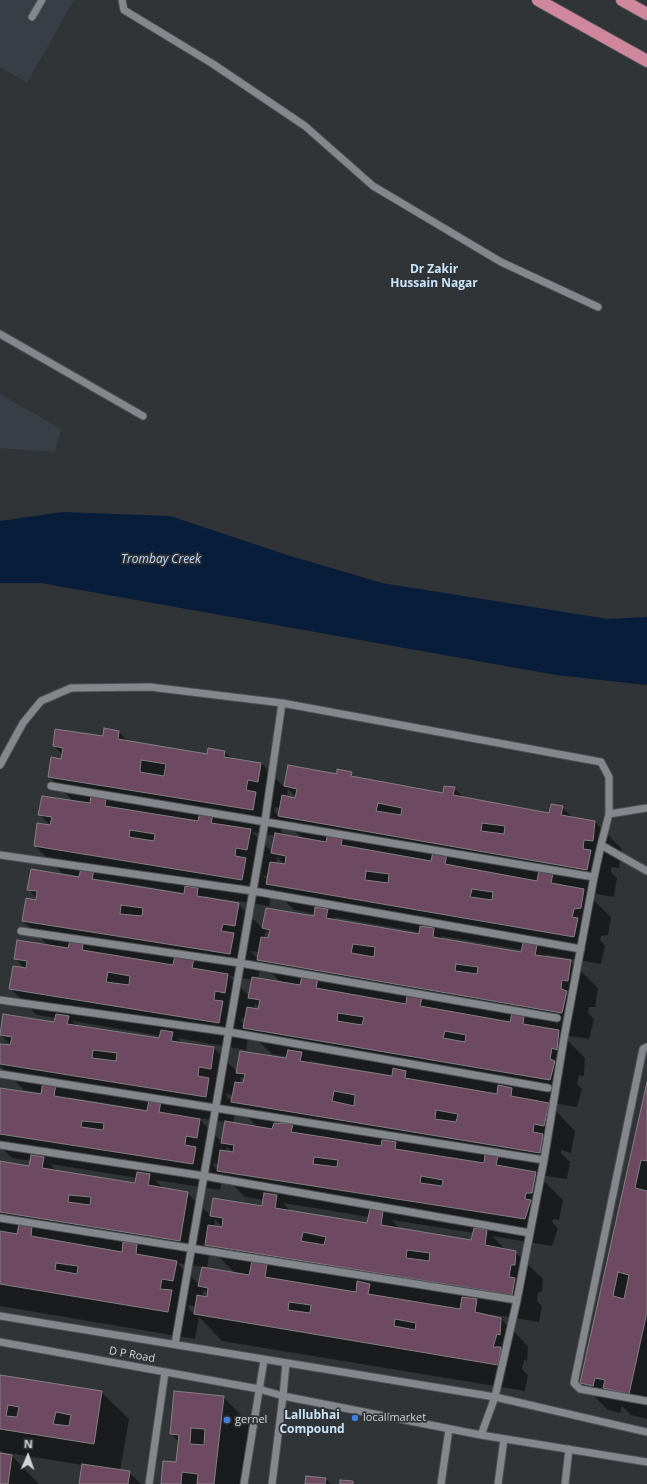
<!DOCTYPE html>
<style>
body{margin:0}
#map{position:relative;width:647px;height:1484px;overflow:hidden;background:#313437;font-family:"Open Sans",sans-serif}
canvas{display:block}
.north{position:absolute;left:8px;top:1436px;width:40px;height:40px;-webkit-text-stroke:3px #313437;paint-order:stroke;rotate:2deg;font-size:11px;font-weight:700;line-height:16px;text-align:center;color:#d2d4d6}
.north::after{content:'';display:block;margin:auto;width:14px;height:18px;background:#d2d4d6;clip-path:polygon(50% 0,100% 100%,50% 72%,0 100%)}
</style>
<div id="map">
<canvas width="647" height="1484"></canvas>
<div class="north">N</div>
</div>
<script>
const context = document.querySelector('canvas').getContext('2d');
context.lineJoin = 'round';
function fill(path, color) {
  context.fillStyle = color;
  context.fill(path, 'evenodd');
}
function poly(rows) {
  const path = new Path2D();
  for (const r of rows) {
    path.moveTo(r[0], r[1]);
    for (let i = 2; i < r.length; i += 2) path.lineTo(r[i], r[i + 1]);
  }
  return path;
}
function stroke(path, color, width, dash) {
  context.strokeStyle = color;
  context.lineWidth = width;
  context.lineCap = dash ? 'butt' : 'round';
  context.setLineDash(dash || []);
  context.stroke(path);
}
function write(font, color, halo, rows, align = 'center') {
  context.font = font + ' "Open Sans",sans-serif';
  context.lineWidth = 3.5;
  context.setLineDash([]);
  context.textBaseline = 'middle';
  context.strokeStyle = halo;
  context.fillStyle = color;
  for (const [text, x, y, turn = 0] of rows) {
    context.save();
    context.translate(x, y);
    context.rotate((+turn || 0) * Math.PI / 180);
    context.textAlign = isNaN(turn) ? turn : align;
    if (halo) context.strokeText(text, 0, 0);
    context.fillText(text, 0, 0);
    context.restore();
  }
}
const built = poly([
 [0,0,74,0,27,83,0,67],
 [0,394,61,429,55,452,0,448]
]);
const water = poly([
 [62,512,170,516,284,554,382,583,608,619,647,617,647,685,556,675,41,583,0,583,0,521]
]);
const shadow = poly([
 [119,732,129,742,208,755,225,752,232,759,261,763,284,787,288,766,337,775,351,773,357,779,443,794,454,788,464,798,550,814,562,807,574,819,595,822,622,849,619,868,611,867,611,872,617,878,614,897,585,892,611,917,608,935,601,936,600,940,605,946,601,964,544,954,548,958,570,961,598,988,595,1007,589,1007,588,1013,594,1019,589,1039,562,1035,585,1058,584,1076,579,1075,577,1084,582,1089,577,1107,547,1102,575,1131,571,1153,561,1150,561,1153,570,1162,567,1179,538,1175,563,1200,559,1220,553,1219,552,1222,558,1228,552,1246,492,1236,506,1250,515,1252,543,1279,542,1292,538,1292,537,1301,542,1306,539,1322,490,1314,494,1317,501,1319,528,1346,527,1361,524,1360,522,1369,528,1375,525,1391,222,1341,199,1317,195,1339,0,1306,0,1162,30,1167,31,1161,12,1158,0,1146,0,1089,42,1095,43,1093,24,1090,0,1066,0,1045,13,1047,1,1035,55,1023,56,1018,37,1015,10,988,25,969,15,958,49,946,23,921,37,901,37,898,28,889,80,878,80,876,62,873,35,846,51,826,40,815,74,802,49,776,62,760,63,755,54,746,104,738],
 [288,789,296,797,296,799,287,797],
 [275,807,280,808,279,816,274,811],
 [283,820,303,839,281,835],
 [252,832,276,836,273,853],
 [277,857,286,866,276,864],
 [262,875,268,876,268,880],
 [102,879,185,893,184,895,105,882],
 [272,888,294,910,315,914,314,917,267,909,263,929,238,904,207,899,204,896,269,906],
 [334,917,420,932,419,935,338,921],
 [266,930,270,934,269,939,264,938],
 [441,936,523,950,522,953,444,940],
 [250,951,259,952,258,959],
 [261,962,281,983,258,979],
 [229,976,253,980,250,997],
 [255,1003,259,1008,259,1010,254,1009],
 [242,1018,246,1019,245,1025,241,1021],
 [72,1021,161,1036,160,1040,78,1027],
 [249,1032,272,1054,288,1057,287,1059,237,1072,214,1048,182,1043,177,1038,246,1050],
 [309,1061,389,1075,389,1077,312,1064],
 [241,1076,245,1080,244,1084,240,1084],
 [226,1094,234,1095,232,1102,226,1096],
 [68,1097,148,1110,148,1112,71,1100],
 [236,1106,240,1109,258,1128,233,1124],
 [198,1118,226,1122,222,1142],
 [227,1147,233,1153,226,1152],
 [213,1163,219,1164,218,1170,213,1165],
 [50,1164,137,1178,136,1184,57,1171],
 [223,1175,245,1197,264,1200,263,1207,214,1199,211,1216,187,1193,164,1189,155,1180,220,1190],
 [283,1203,369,1217,368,1224,291,1212],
 [215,1219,224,1229,214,1227],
 [392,1220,474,1233,472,1242,401,1230],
 [210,1248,235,1273,207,1269],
 [177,1263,203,1267,200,1285],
 [204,1290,208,1294,207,1298,202,1297],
 [189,1305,196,1307,195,1315,188,1308],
 [647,1087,647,1419,631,1415,622,1406,620,1413,608,1410,581,1383],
 [0,1376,101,1392,129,1419,120,1471,129,1472,141,1484,80,1484,83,1465,2,1452,0,1450],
 [223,1397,250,1424,244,1484,162,1484,177,1463,179,1442,171,1434],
 [0,1454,12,1456,39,1484,0,1484],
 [326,1479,331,1484,306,1484]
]);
const building = poly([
 [104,728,119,731,118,739,207,754,208,748,225,751,224,757,261,763,258,782,248,780,246,790,256,792,253,810,48,777,51,757,61,759,63,748,53,746,55,729,103,736,104,728],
 [141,760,166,764,164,776,140,772,141,760],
 [288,765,337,774,337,769,352,772,351,776,443,793,444,786,455,787,453,795,549,813,551,804,563,806,561,815,595,821,593,841,584,840,583,849,591,850,587,870,278,816,282,795,295,798,297,789,284,786,288,765],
 [378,803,402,808,401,815,376,811,378,803],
 [482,823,505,826,504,834,481,831,482,823],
 [42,796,90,803,91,796,106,799,105,806,198,821,200,812,213,814,211,823,251,829,247,850,236,848,235,856,246,858,242,880,34,846,37,823,50,825,52,817,38,815,42,796],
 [130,830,155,834,154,841,129,837,130,830],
 [275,833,326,842,328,833,343,835,341,845,431,861,433,852,447,854,445,864,537,881,539,870,553,873,551,883,584,889,581,908,574,909,572,917,578,918,574,937,266,884,270,862,285,864,286,856,271,853,275,833],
 [366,871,389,874,388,883,365,880,366,871],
 [472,889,493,892,492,900,470,897,472,889],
 [81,868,94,870,92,879,184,894,185,886,198,888,197,896,239,903,235,926,223,924,221,931,234,933,230,954,22,921,26,898,36,900,37,891,27,890,31,869,79,877,81,868],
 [121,905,143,908,142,916,120,914,121,905],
 [315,907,328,909,326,918,419,934,420,926,434,928,433,937,521,952,523,943,537,945,535,955,571,960,568,981,562,980,561,989,567,991,562,1013,257,960,261,937,268,938,270,930,262,928,266,908,314,916,315,907],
 [353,944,375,947,374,957,351,953,353,944],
 [456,964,478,967,477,974,455,971,456,964],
 [17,940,68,948,70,941,83,944,82,950,173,965,175,955,194,958,192,968,228,974,225,993,215,991,214,1000,223,1001,219,1023,9,989,13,966,26,968,27,961,14,959,17,940],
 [108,972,130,976,129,985,106,982,108,972],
 [302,976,318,978,316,988,406,1004,407,995,422,997,420,1006,510,1022,512,1013,524,1015,523,1024,559,1030,557,1050,552,1048,550,1059,555,1061,550,1080,243,1028,247,1007,258,1009,260,1000,248,998,252,977,300,985,302,976],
 [338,1013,364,1017,362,1025,337,1021,338,1013],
 [445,1031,466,1035,465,1042,443,1038,445,1031],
 [3,1014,54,1022,56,1014,69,1016,67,1024,159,1038,161,1030,173,1032,171,1041,214,1047,211,1069,199,1067,198,1076,209,1078,206,1097,0,1064,0,1044,10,1045,12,1037,0,1035,3,1014],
 [93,1050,117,1053,116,1061,92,1058,93,1050],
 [288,1050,302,1052,300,1061,392,1076,393,1068,406,1071,405,1078,497,1094,498,1085,512,1088,511,1096,549,1103,544,1126,534,1124,533,1132,543,1134,540,1153,231,1102,235,1082,243,1083,245,1074,236,1073,240,1051,286,1058,288,1050],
 [334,1091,355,1095,354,1106,332,1101,334,1091],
 [436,1110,458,1114,456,1122,435,1119,436,1110],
 [43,1081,56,1084,54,1096,147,1111,149,1099,161,1101,159,1112,200,1119,197,1138,186,1136,185,1145,196,1147,193,1164,0,1134,0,1088,41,1094,43,1081],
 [82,1121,104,1123,103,1130,81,1127,82,1121],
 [647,1082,647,1161,641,1160,635,1188,647,1191,647,1312,629,1394,603,1388,605,1380,595,1378,593,1386,580,1383,647,1082],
 [618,1272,629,1275,624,1299,613,1296,618,1272],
 [225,1121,272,1129,274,1123,293,1124,291,1132,381,1146,382,1140,396,1142,395,1149,484,1163,485,1154,498,1156,496,1165,536,1172,532,1193,526,1193,525,1199,531,1200,525,1219,217,1171,220,1150,233,1152,234,1145,221,1143,225,1121],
 [314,1157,338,1160,337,1167,313,1164,314,1157],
 [421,1176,443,1180,442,1186,420,1183,421,1176],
 [31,1155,44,1157,42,1168,135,1183,137,1172,150,1174,148,1185,188,1192,180,1241,0,1212,0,1161,29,1166,31,1155],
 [69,1195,91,1197,90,1205,68,1202,69,1195],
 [264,1193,277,1195,275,1208,367,1223,370,1209,383,1211,381,1225,471,1240,474,1228,487,1230,485,1245,516,1251,515,1265,511,1265,509,1277,515,1278,512,1295,205,1245,208,1225,222,1227,223,1218,210,1216,213,1198,262,1206,264,1193],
 [303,1232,326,1237,324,1245,301,1241,303,1232],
 [407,1250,430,1253,429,1261,406,1258,407,1250],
 [19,1224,32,1226,31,1236,122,1252,123,1242,137,1244,136,1254,177,1261,173,1281,162,1279,160,1289,172,1290,168,1312,0,1284,0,1231,17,1234,19,1224],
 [56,1263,78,1266,77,1274,55,1270,56,1263],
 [252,1261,267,1264,265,1277,356,1292,357,1281,370,1284,368,1294,460,1309,462,1297,477,1299,475,1312,501,1318,500,1335,497,1334,493,1347,501,1347,498,1365,194,1314,197,1295,207,1297,208,1288,198,1286,202,1267,249,1275,252,1261],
 [289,1302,311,1305,310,1313,288,1310,289,1302],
 [395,1319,416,1323,415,1330,394,1326,395,1319],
 [0,1375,102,1391,94,1444,0,1429,0,1375],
 [8,1405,19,1407,17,1417,6,1416,8,1405],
 [56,1412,71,1415,69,1426,53,1424,56,1412],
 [174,1391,224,1396,214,1484,197,1484,198,1474,182,1472,181,1484,161,1484,163,1461,176,1462,179,1435,170,1434,174,1391],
 [191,1428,205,1429,204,1445,190,1444,191,1428],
 [0,1453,12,1455,8,1484,0,1484,0,1453],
 [82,1464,130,1471,128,1484,79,1484,82,1464],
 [306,1476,326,1478,325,1484,305,1484,306,1476],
 [340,1480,353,1481,353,1484,340,1484,340,1480]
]);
const minor = poly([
 [122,0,124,10,213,64,305,126,373,186,501,262,598,307],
 [32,17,42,0],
 [0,334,143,416],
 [0,765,23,723,41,701,71,688,150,687,282,703,601,762,609,777,609,814,601,845,594,877,564,1038,544,1160,517,1300,495,1397,481,1435],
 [51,786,594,877],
 [609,814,647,808],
 [601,845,647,871],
 [0,855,253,891,581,949],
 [21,931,240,963,557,1018],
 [0,1000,229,1032,548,1088],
 [647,1047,643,1049,574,1383,580,1389,647,1401],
 [0,1074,544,1160],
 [0,1145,204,1176,530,1233],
 [0,1218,517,1300],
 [0,1316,495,1397,647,1432],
 [0,1342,259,1389,283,1396,481,1435,647,1462],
 [175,1344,265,821,282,703],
 [149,1484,165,1372],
 [244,1484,264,1360],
 [272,1484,283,1396,286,1363],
 [441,1484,449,1429],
 [498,1484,504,1439],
 [565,1484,569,1449]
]);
const highway = poly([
 [538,0,647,61],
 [622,0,647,14]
]);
const markers = [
 [355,1418,4,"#3f7fe0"],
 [227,1420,4,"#3f7fe0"]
];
const streetNames = [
 ["D P Road",132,1355,10]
];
const poiNames = [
 ["local market",363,1418],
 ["gernel",235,1420]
];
const neighbourhoodNames = [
 ["Dr Zakir",434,270],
 ["Hussain Nagar",434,284],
 ["Lallubhai",312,1416],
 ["Compound",312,1430]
];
const waterNames = [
 ["Trombay Creek",161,560]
];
fill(built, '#373e46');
fill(water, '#081d3a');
fill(shadow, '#0007');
fill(building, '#6e4962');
stroke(building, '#848083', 1);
stroke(minor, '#4d5052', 9);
stroke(highway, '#4d5052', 14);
stroke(minor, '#84878b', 7);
stroke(highway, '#cf879d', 12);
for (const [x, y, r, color] of markers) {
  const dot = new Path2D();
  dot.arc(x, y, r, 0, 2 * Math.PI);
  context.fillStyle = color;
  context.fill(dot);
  stroke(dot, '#313437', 1.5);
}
write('11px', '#d2d4d6', '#313437', streetNames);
write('11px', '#d2d4d6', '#313437', poiNames, 'left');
write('bold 12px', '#c9e4f8', '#313437', neighbourhoodNames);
write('italic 12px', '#c1dafd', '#313437', waterNames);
</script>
